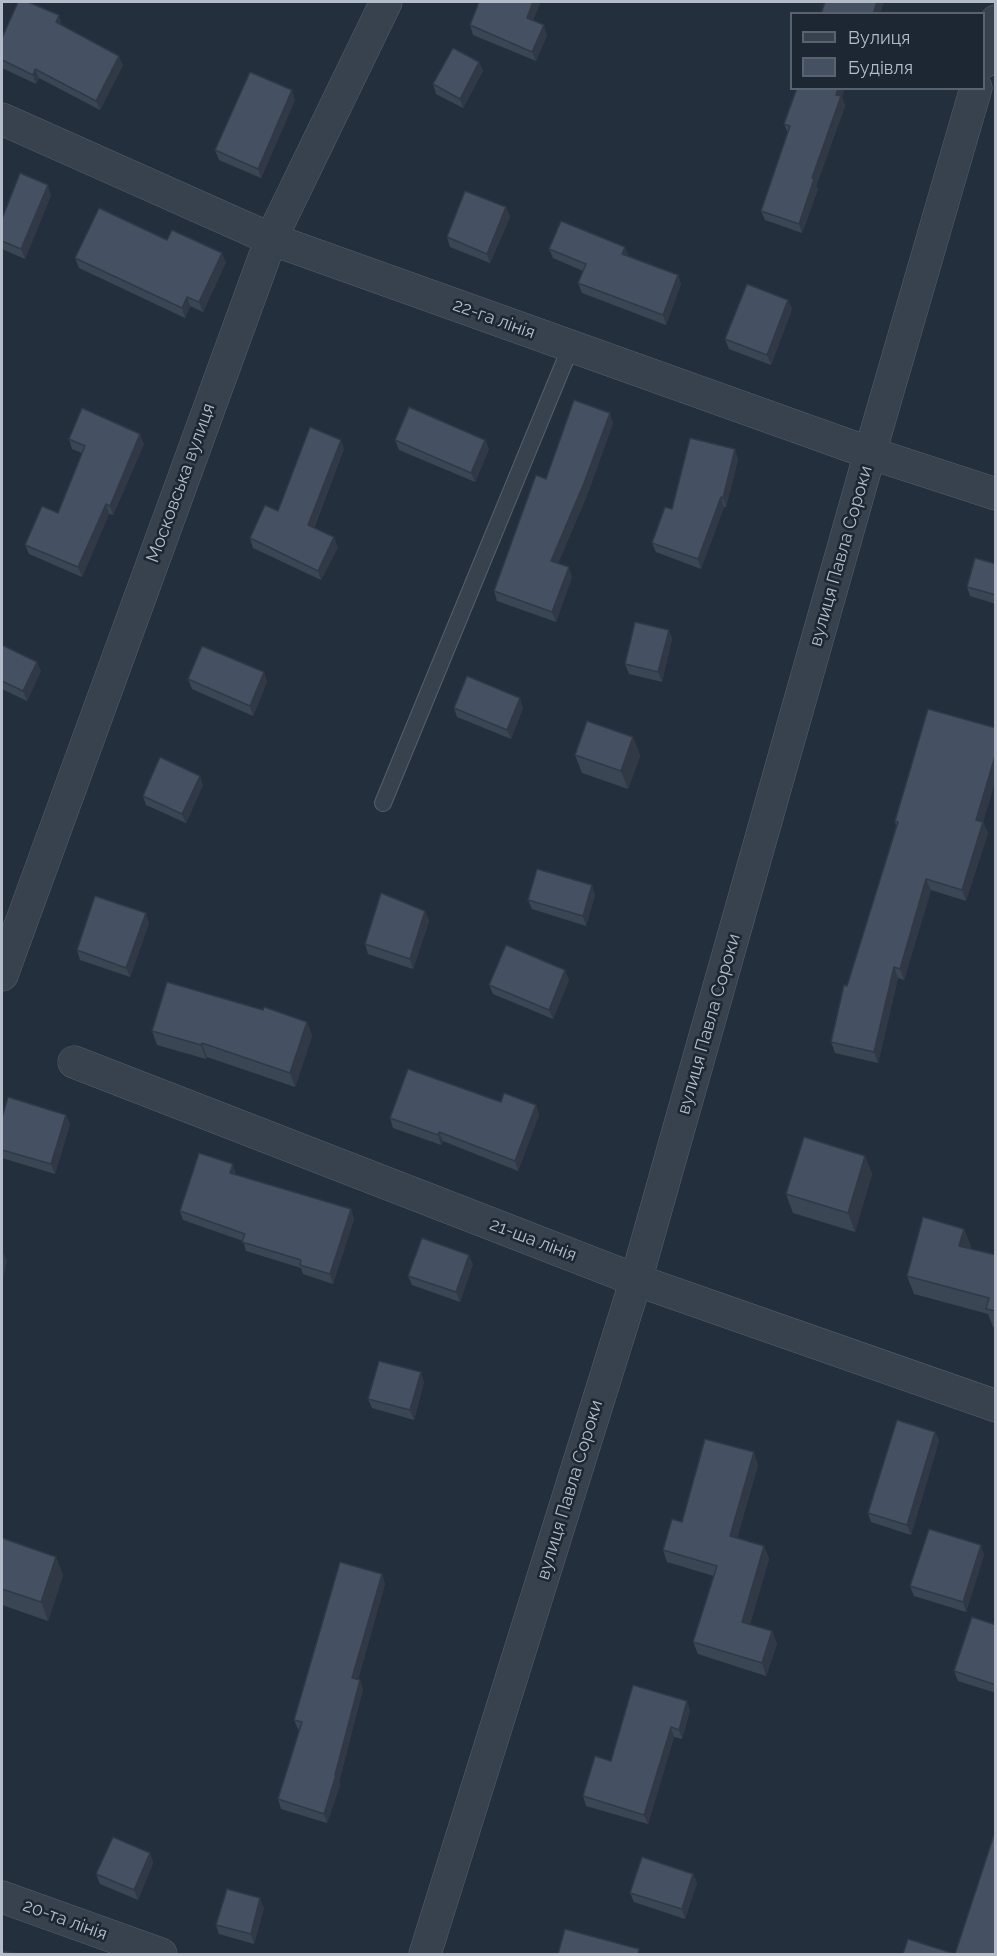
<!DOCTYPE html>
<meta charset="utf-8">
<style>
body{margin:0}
#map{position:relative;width:997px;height:1956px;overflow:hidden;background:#242f3e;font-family:Raleway,sans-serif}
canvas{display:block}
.frame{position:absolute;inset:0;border:3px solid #b4bcc9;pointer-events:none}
.legend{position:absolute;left:790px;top:12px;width:195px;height:78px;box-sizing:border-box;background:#1d2633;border:2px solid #59626f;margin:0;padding:8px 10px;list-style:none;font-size:18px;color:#b4bcc9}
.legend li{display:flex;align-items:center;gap:12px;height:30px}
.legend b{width:30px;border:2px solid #59626f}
</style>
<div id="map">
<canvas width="997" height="1956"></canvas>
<div class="frame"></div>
<ul class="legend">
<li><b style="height:8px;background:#38414e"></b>Вулиця</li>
<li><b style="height:16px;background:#455162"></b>Будівля</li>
</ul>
</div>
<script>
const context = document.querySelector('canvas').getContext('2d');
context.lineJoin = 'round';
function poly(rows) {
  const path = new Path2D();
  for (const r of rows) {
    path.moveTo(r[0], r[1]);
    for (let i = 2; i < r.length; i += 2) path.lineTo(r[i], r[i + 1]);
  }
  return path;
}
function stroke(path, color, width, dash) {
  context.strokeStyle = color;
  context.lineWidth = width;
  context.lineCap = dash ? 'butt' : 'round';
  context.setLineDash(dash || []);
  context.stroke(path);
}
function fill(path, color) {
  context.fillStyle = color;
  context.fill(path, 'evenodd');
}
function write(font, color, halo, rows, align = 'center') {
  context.font = font + ' Raleway,sans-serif';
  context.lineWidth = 5;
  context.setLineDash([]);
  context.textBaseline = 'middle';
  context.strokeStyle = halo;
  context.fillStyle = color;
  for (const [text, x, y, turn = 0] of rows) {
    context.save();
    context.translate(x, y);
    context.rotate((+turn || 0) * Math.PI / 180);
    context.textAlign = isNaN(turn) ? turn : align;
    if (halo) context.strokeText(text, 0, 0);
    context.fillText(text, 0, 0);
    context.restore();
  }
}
const service = poly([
 [383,803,571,346]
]);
const minor = poly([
 [984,62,996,21],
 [2,119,271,239,870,453,996,494],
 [2,975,271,239,386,2],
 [74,1062,636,1280,996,1406],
 [2,1897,161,1954],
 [425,1954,636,1280,870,453,976,88]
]);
const wall = poly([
 [62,25,123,65,100,110,39,78,36,84,2,68,2,38],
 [470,25,547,35,536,61,473,35],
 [479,62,483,71,463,108,436,94,433,84],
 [842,97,845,106,816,186,818,189,802,233,765,220,761,211,788,133,784,124],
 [295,100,261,178,219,160,215,150],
 [51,195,25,259,2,249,2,219],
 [506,207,510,217,490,263,450,247,447,237],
 [167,240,226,262,203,312,190,306,185,318,79,268,75,258],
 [549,249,629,256,678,275,681,284,666,325,582,293,578,283,583,271,553,258],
 [788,300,792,309,771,365,729,349,725,339],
 [613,423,588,493,558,563,572,577,556,622,497,601,494,591,546,479],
 [69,439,144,444,113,515,109,514,82,577,29,554,25,545,58,513,82,453,72,449],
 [395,440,485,440,489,449,475,482,399,450],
 [344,449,314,528,338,547,321,580,253,548,250,538],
 [738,459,726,507,724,507,701,569,656,552,652,543,672,509],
 [996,564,996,604,970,596,967,587],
 [669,630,672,639,662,682,629,674,625,664],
 [2,645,41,671,27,701,2,689],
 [264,672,267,682,253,716,192,689,188,679],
 [454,708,523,708,511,739,457,717],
 [996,728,996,778,983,822,988,833,966,901,931,890,904,980,898,978,878,1063,835,1053,831,1042,896,826,895,821],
 [633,737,640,756,628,789,582,773,575,755],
 [203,785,186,823,146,805,143,796],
 [592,885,595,895,586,926,532,909,528,900],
 [425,911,429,921,413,969,368,954,365,944],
 [149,923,130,977,80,960,77,950],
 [569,980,553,1019,493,994,489,985],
 [263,1010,307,1022,312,1036,295,1087,207,1057,206,1059,157,1045,152,1031],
 [536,1105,539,1115,518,1171,443,1141,441,1145,393,1128,390,1118],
 [2,1118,70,1124,55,1174,2,1158],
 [865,1156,872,1174,855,1232,793,1213,786,1194],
 [236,1174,236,1175,351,1209,354,1219,333,1284,303,1274,301,1268,246,1251,243,1241,183,1220,180,1211],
 [964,1229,971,1247,970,1249,996,1255,996,1328,993,1327,988,1314,914,1294,907,1276],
 [473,1264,460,1302,412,1285,408,1276],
 [424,1382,414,1420,372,1408,368,1399],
 [935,1432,939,1441,911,1535,871,1522,868,1513],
 [758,1465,737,1538,764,1546,769,1559,750,1624,772,1631,777,1644,766,1676,698,1654,693,1642,714,1576,667,1562,663,1550,682,1522],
 [2,1538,56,1557,63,1575,48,1621,2,1605],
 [984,1555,966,1612,914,1596,910,1586],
 [382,1574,385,1584,358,1679,363,1689,339,1782,340,1785,327,1823,281,1809,278,1799,300,1730,298,1729,294,1720],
 [996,1625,996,1693,958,1681,954,1671],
 [690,1710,682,1739,674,1737,648,1824,586,1806,583,1796,611,1761],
 [150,1853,153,1863,138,1900,100,1884,96,1874],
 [693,1874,697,1883,685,1919,634,1902,630,1893],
 [264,1908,254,1944,219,1934,216,1925]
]);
const shadedWall = poly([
 [533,2,541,2,530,28,527,18],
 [877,2,884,2,880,14,873,14],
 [59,15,62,25,59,32,56,22],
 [544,25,547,35,536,61,532,52],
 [119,56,123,65,100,110,96,101],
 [479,62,483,71,463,108,460,99],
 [35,69,39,78,36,84,33,75],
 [838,88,845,88,842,97,845,106,816,186,818,189,802,233,799,224],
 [292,90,295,100,261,178,258,169],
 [48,185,51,195,25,259,21,249],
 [506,207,510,217,490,263,487,254],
 [625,247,629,256,626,264,622,254],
 [222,253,226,262,203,312,199,302],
 [678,275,681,284,666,325,663,315],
 [187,297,190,306,185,318,182,308],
 [788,300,792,309,771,365,767,355],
 [610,413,613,423,588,493,555,571,551,561],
 [140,434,144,444,113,515,110,506],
 [341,440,344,449,311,534,308,525],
 [485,440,489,449,475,482,471,473],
 [735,449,738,459,726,507,723,498],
 [721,497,724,507,701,569,698,559],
 [106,504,109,514,82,577,78,567],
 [334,537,338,547,321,580,318,571],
 [569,567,572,577,556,622,552,612],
 [669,630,672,639,662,682,658,672],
 [37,662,41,671,27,701,23,691],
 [264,672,267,682,253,716,250,706],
 [520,698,523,708,511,739,507,730],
 [633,737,640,756,628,789,621,771],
 [996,753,996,778,980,831,976,820],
 [200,776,203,785,186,823,182,814],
 [983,822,988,833,966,901,962,890],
 [926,879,931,890,904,980,900,969],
 [592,885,595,895,586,926,583,916],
 [425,911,429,921,413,969,410,959],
 [146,913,149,923,130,977,126,968],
 [894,967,898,978,878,1063,874,1052],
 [565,970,569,980,553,1019,549,1010],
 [307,1022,312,1036,295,1087,290,1073],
 [202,1043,207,1057,206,1059,201,1045],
 [536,1105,539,1115,518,1171,515,1161],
 [66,1115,70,1124,55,1174,51,1164],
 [439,1132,443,1141,441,1145,438,1135],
 [865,1156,872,1174,855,1232,848,1213],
 [233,1164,236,1174,233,1183,230,1173],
 [351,1209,354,1219,333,1284,330,1274],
 [964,1229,971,1247,966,1265,959,1246],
 [3,1252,7,1261,2,1283,2,1259],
 [469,1255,473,1264,460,1302,456,1292],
 [421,1372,424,1382,414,1420,410,1410],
 [935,1432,939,1441,911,1535,907,1525],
 [754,1452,758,1465,734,1548,730,1536],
 [981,1545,984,1555,966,1612,963,1602],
 [764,1546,769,1559,747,1634,742,1622],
 [56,1557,63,1575,48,1621,41,1602],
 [382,1574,385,1584,356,1687,352,1678],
 [772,1631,777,1644,766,1676,762,1663],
 [360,1680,363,1689,339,1782,340,1785,327,1823,324,1814],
 [687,1701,690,1710,682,1739,679,1730],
 [671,1727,674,1737,648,1824,644,1815],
 [150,1853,153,1863,138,1900,134,1890],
 [693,1874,697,1883,685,1919,682,1909],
 [260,1898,264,1908,254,1944,251,1934]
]);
const building = poly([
 [18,2,28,2,59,15,56,22,119,56,96,101,35,69,33,75,2,60,2,38,18,2],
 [479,2,533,2,527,18,544,25,532,52,470,25,479,2],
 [825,2,877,2,873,14,821,14,825,2],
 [453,48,479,62,460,99,433,84,453,48],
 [250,72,292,90,258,169,215,150,250,72],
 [797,88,838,88,836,95,841,96,812,178,814,179,799,224,761,211,790,126,784,124,797,88],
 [20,173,48,185,21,249,2,241,2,219,20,173],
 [465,191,506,207,487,254,447,237,465,191],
 [99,208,167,240,172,230,222,253,199,302,187,297,182,308,75,258,99,208],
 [561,221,625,247,622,254,678,275,663,315,578,283,586,264,549,249,561,221],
 [747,284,788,300,767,355,725,339,747,284],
 [574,400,610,413,584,483,551,561,569,567,552,612,494,591,536,475,546,479,574,400],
 [409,407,485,440,471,473,395,440,409,407],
 [82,408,140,434,110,506,106,504,78,567,25,545,42,506,58,513,85,446,69,439,82,408],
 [310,427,341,440,308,525,334,537,318,571,250,538,265,505,278,511,310,427],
 [690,438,735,449,723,498,721,497,698,559,652,543,665,507,672,509,690,438],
 [975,558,996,564,996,595,967,587,975,558],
 [635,622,669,630,658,672,625,664,635,622],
 [2,645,37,662,23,691,2,681,2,645],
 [202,646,264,672,250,706,188,679,202,646],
 [467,676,520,698,507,730,454,708,467,676],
 [928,709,996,728,996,753,976,820,983,822,962,890,926,879,900,969,894,967,874,1052,831,1042,844,985,847,986,898,822,895,821,928,709],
 [587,721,633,737,621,771,575,755,587,721],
 [160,757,200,776,182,814,143,796,160,757],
 [537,869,592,885,583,916,528,900,537,869],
 [381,893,425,911,410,959,365,944,381,893],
 [95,896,146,913,126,968,77,950,95,896],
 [506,945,565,970,549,1010,489,985,506,945],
 [167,982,263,1010,264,1007,307,1022,290,1073,202,1043,201,1045,152,1031,167,982],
 [408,1069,501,1102,504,1093,536,1105,515,1161,439,1132,438,1135,390,1118,408,1069],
 [8,1097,66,1115,51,1164,2,1150,2,1118,8,1097],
 [804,1137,865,1156,848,1213,786,1194,804,1137],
 [199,1153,233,1164,230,1173,351,1209,330,1274,300,1265,301,1260,242,1242,245,1234,180,1211,199,1153],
 [923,1217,964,1229,959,1246,996,1255,996,1311,986,1309,989,1298,907,1276,923,1217],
 [422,1238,469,1255,456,1292,408,1276,422,1238],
 [379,1361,421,1372,410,1410,368,1399,379,1361],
 [897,1420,935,1432,907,1525,868,1513,897,1420],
 [705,1439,754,1452,730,1536,764,1546,742,1622,772,1631,762,1663,693,1642,717,1566,663,1550,672,1519,682,1522,705,1439],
 [929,1529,981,1545,963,1602,910,1586,929,1529],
 [2,1538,56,1557,41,1602,2,1589,2,1538],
 [340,1562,382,1574,352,1678,360,1680,335,1775,336,1775,324,1814,278,1799,302,1722,294,1720,340,1562],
 [972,1617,996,1625,996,1685,954,1671,972,1617],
 [633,1685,687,1701,679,1730,671,1727,644,1815,583,1796,595,1756,611,1761,633,1685],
 [996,1829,996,1954,903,1954,908,1939,955,1954,996,1829],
 [113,1837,150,1853,134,1890,96,1874,113,1837],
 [642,1857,693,1874,682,1909,630,1893,642,1857],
 [227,1889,260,1898,251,1934,216,1925,227,1889],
 [565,1929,639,1949,638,1954,558,1954,565,1929],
 [2,1951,20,1954,2,1954,2,1951]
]);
const streetNames = [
 ["22-га лінія",494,319,20],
 ["Московська вулиця",181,483,-70],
 ["вулиця Павла Сороки",841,556,-74],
 ["вулиця Павла Сороки",709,1024,-74],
 ["21-ша лінія",533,1240,21],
 ["вулиця Павла Сороки",570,1490,-73],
 ["20-та лінія",65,1920,20]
];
stroke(service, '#565f6c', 18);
stroke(minor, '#565f6c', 33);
stroke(service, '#38414e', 16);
stroke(minor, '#38414e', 32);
fill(wall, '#3b4654');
fill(shadedWall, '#303945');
fill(building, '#455162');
stroke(building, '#303945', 1.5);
write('18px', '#b4bcc9', '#1d2633', streetNames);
</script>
